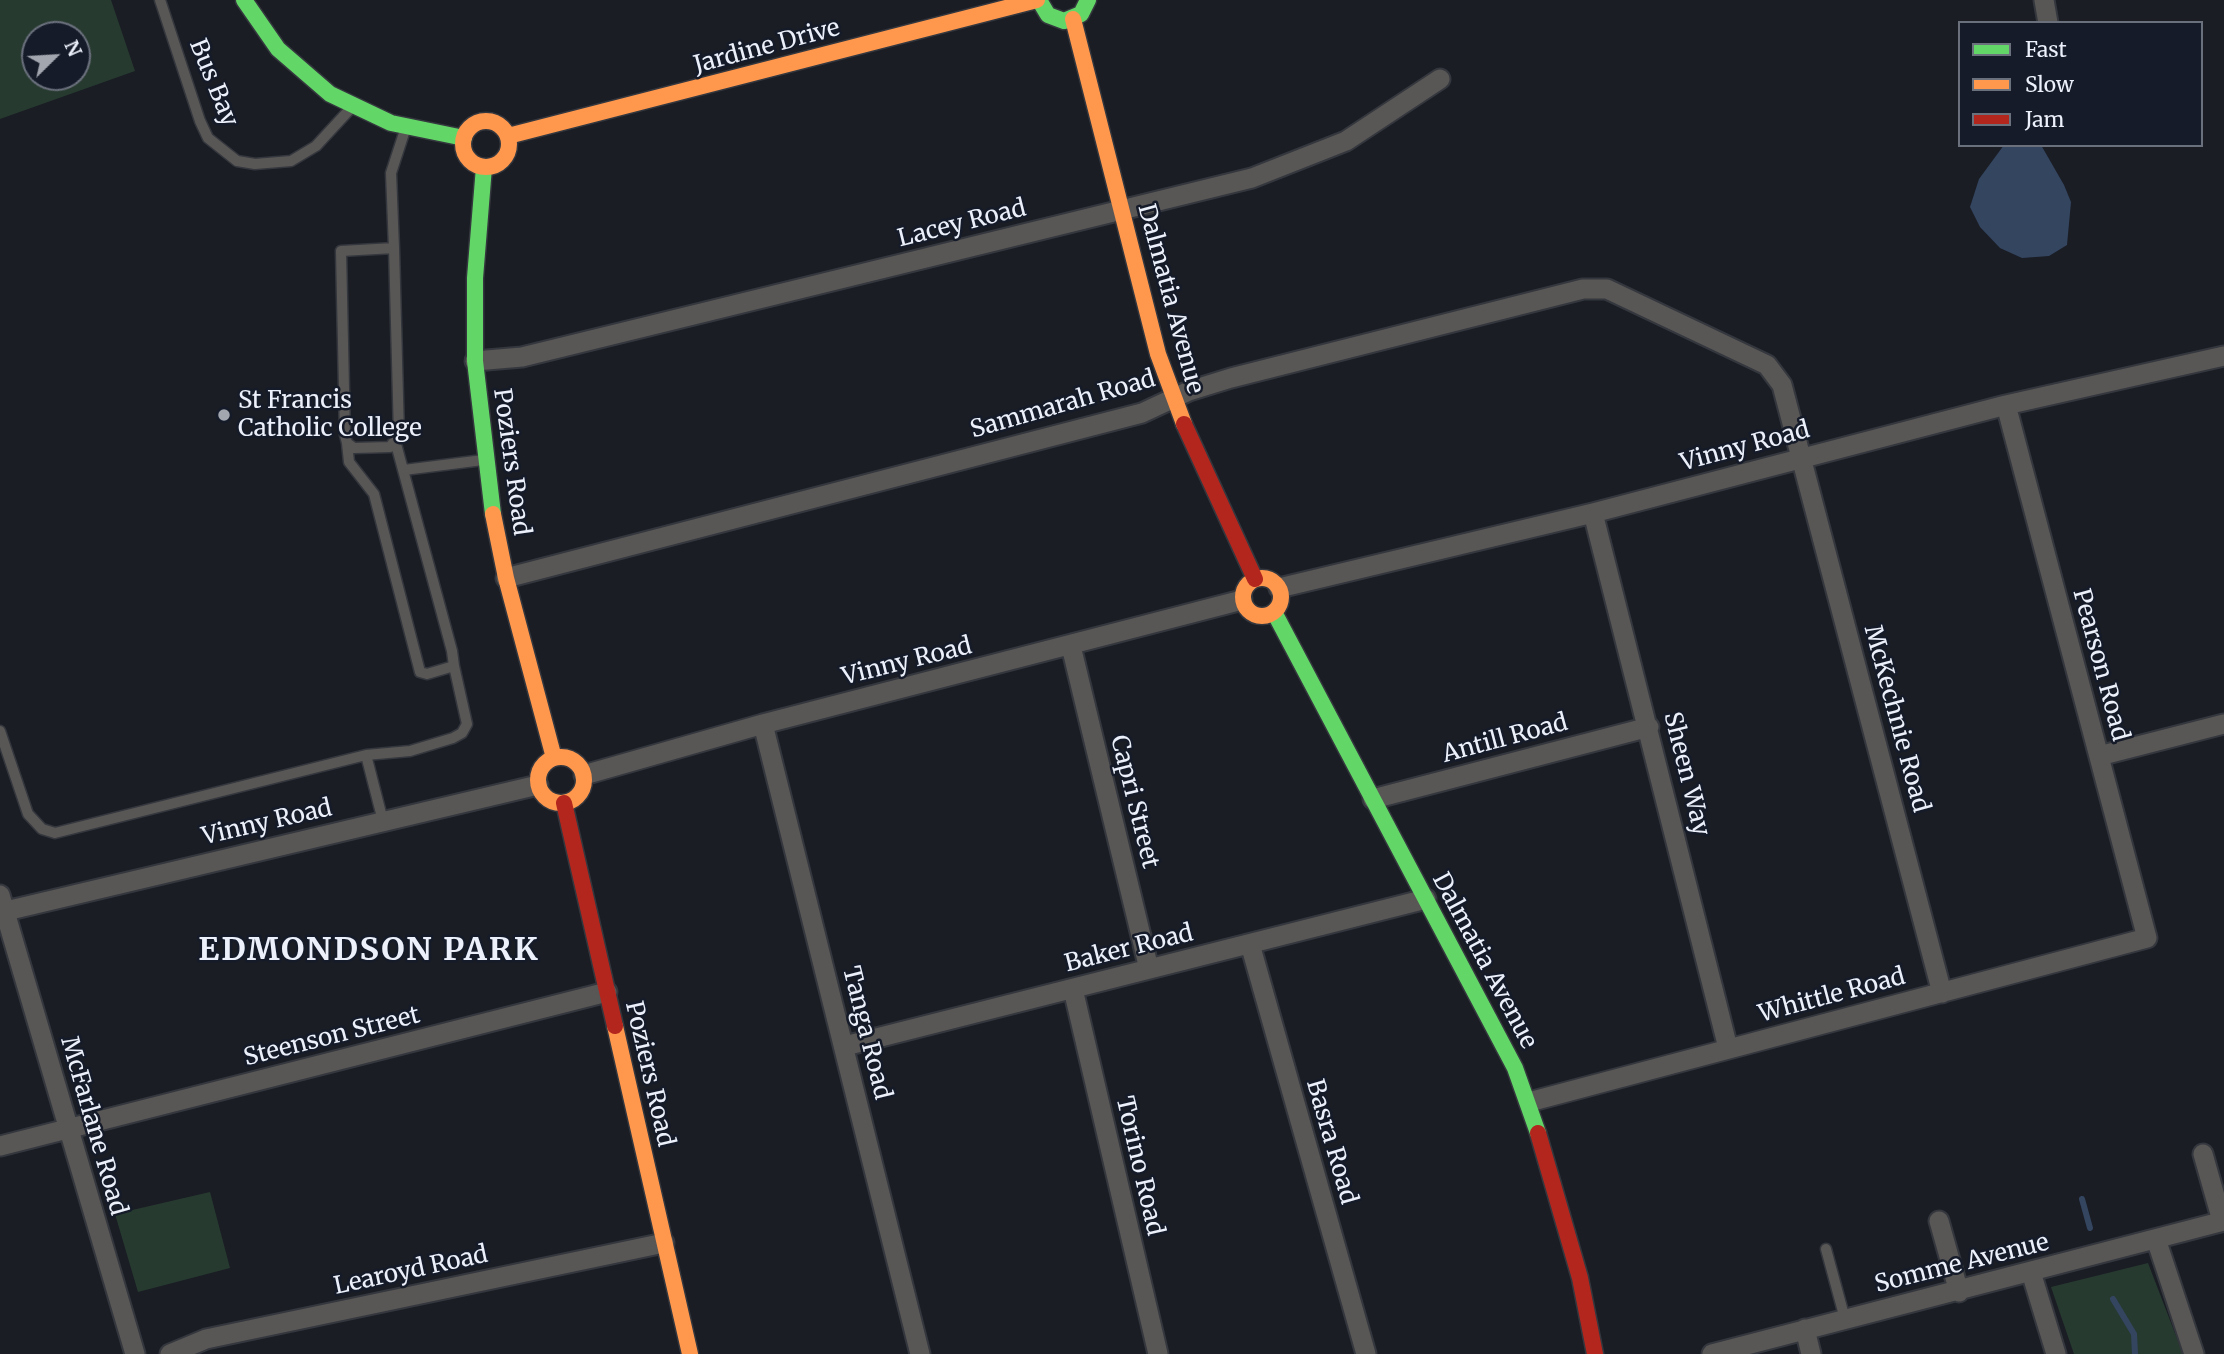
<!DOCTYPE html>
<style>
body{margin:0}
#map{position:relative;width:2224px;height:1354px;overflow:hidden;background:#1a1d24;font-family:Merriweather,serif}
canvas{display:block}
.legend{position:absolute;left:1958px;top:21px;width:245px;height:126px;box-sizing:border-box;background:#151b29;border:2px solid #6b707d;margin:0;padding:9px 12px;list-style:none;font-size:21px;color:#ebf0fa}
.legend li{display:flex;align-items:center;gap:14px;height:35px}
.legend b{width:35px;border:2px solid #6b707d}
.north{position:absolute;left:21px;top:21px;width:70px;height:70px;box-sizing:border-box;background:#151b29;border:2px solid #6b707d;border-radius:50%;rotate:66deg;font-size:19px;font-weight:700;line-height:28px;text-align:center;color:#ebf0fa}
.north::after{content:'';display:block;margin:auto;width:24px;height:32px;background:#a2a6af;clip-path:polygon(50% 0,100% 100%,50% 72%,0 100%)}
</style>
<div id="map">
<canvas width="2224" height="1354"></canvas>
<ul class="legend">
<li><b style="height:9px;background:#63d668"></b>Fast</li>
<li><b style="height:9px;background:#ff974d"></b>Slow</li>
<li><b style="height:9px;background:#b3261e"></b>Jam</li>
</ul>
<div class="north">N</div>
</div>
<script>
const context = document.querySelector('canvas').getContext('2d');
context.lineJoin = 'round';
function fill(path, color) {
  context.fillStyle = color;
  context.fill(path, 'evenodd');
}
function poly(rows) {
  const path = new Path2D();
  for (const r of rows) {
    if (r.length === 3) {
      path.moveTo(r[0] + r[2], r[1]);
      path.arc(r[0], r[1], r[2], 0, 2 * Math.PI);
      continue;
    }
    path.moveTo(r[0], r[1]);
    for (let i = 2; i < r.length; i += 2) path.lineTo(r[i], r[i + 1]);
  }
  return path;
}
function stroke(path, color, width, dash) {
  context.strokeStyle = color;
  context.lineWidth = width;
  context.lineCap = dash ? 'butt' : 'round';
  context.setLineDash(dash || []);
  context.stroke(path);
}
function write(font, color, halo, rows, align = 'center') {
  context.font = font + ' Merriweather,serif';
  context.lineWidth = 5;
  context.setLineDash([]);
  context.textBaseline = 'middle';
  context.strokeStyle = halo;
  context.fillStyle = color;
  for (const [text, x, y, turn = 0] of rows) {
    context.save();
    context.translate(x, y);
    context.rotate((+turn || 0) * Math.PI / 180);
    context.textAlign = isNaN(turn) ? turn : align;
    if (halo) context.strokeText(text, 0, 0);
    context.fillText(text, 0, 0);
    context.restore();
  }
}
const green = poly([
 [0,0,111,0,135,71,0,119],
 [35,35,77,35,77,77,35,77],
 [210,1192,230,1268,138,1292,115,1214],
 [2148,1263,2183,1354,2074,1354,2051,1287]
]);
const water = poly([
 [2004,145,2041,145,2064,185,2071,202,2067,245,2049,256,2022,258,2000,248,1980,227,1970,207,1979,179]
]);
const stream = poly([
 [2082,1199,2090,1228],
 [2113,1299,2134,1334,2135,1354]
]);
const lane = poly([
 [160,0,200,121,208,138,237,161,255,164,291,161,316,146,352,107],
 [394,248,341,251,345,435,347,443,354,448,390,447,399,435,394,248,391,173,405,130],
 [347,443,349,462,374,494,420,672,427,674,454,666,452,651,396,444],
 [404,470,483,460],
 [0,731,28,814,42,829,55,833,366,755,410,751,453,738,462,733,467,724,454,666],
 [366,755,383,821],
 [1826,1249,1845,1319]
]);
const street = poly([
 [2044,0,2048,23],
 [475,361,522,357,1252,178,1346,141,1440,79],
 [1593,513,1728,1048],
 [506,578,1142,413,1189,391,1231,378,1583,289,1607,289,1767,365,1782,385,1942,993],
 [1279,588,1593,513,2006,405,2224,356],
 [1071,646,1149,969],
 [763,724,920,1354],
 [2099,756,2224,724],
 [584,775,763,724,1242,600],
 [1373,799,1649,727],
 [0,895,135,1354],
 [6,911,538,785],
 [1250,944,1366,1354],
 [1073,989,1158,1354],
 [845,1046,1426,899],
 [1529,1102,2147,938,2006,405],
 [0,1146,607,992],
 [2203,1154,2222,1221],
 [1939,1221,1959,1292],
 [2156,1239,2194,1354],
 [2031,1272,2056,1354],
 [1805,1329,1811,1354],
 [170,1354,206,1339,664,1243],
 [1712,1354,2224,1221]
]);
const fast = poly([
 [244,0,278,49,330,94,391,123,464,138],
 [1039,0,1048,15,1064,21,1081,14,1088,0],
 [484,167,475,278,475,361,493,514],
 [1274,612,1515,1068,1538,1133]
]);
const slow = poly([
 [1073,19,1158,354,1184,424],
 [486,144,23],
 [508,136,1037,0],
 [493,514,506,578,554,758],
 [1262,597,19],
 [561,780,23],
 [615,1026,690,1354]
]);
const jam = poly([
 [1184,424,1255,579],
 [564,803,615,1026],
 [1538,1133,1580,1278,1595,1354]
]);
const markers = [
 [224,415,7,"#a2a6af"]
];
const streetNames = [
 ["Jardine Drive",767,47,-15],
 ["Bus Bay",213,83,68],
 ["Lacey Road",962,224,-14],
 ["Dalmatia Avenue",1170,299,75],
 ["Sammarah Road",1063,405,-16],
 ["Vinny Road",1745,447,-15],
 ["Poziers Road",511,462,82],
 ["Vinny Road",907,662,-14],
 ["Pearson Road",2100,665,75],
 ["McKechnie Road",1896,719,75],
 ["Antill Road",1505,739,-15],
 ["Sheen Way",1686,774,76],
 ["Capri Street",1134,802,76],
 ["Vinny Road",267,823,-13],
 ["Baker Road",1129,949,-14],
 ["Dalmatia Avenue",1484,961,62],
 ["Whittle Road",1832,996,-15],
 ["Tanga Road",866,1033,76],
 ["Steenson Street",332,1037,-14],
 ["Poziers Road",649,1074,77],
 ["McFarlane Road",93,1126,74],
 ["Basra Road",1331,1142,74],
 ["Torino Road",1139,1166,77],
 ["Somme Avenue",1962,1264,-14],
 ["Learoyd Road",411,1271,-12]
];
const poiNames = [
 ["St Francis",238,401],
 ["Catholic College",238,429]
];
const districtNames = [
 ["EDMONDSON PARK",369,951]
];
fill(green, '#273a30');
fill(water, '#344560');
stroke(stream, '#344560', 6);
stroke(lane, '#34373d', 13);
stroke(street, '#34373d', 23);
stroke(fast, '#34373d', 19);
stroke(slow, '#34373d', 19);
stroke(jam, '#34373d', 19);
stroke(lane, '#595756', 10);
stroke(street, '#595756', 19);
stroke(fast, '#63d668', 16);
stroke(slow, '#ff974d', 16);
stroke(jam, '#b3261e', 16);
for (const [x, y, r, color] of markers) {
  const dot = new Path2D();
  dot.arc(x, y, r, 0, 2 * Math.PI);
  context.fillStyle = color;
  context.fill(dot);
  stroke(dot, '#151b29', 2.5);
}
write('24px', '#ebf0fa', '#151b29', streetNames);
write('24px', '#ebf0fa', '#151b29', poiNames, 'left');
context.letterSpacing = '2px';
write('bold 32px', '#ebf0fa', '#151b29', districtNames);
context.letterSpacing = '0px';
</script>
